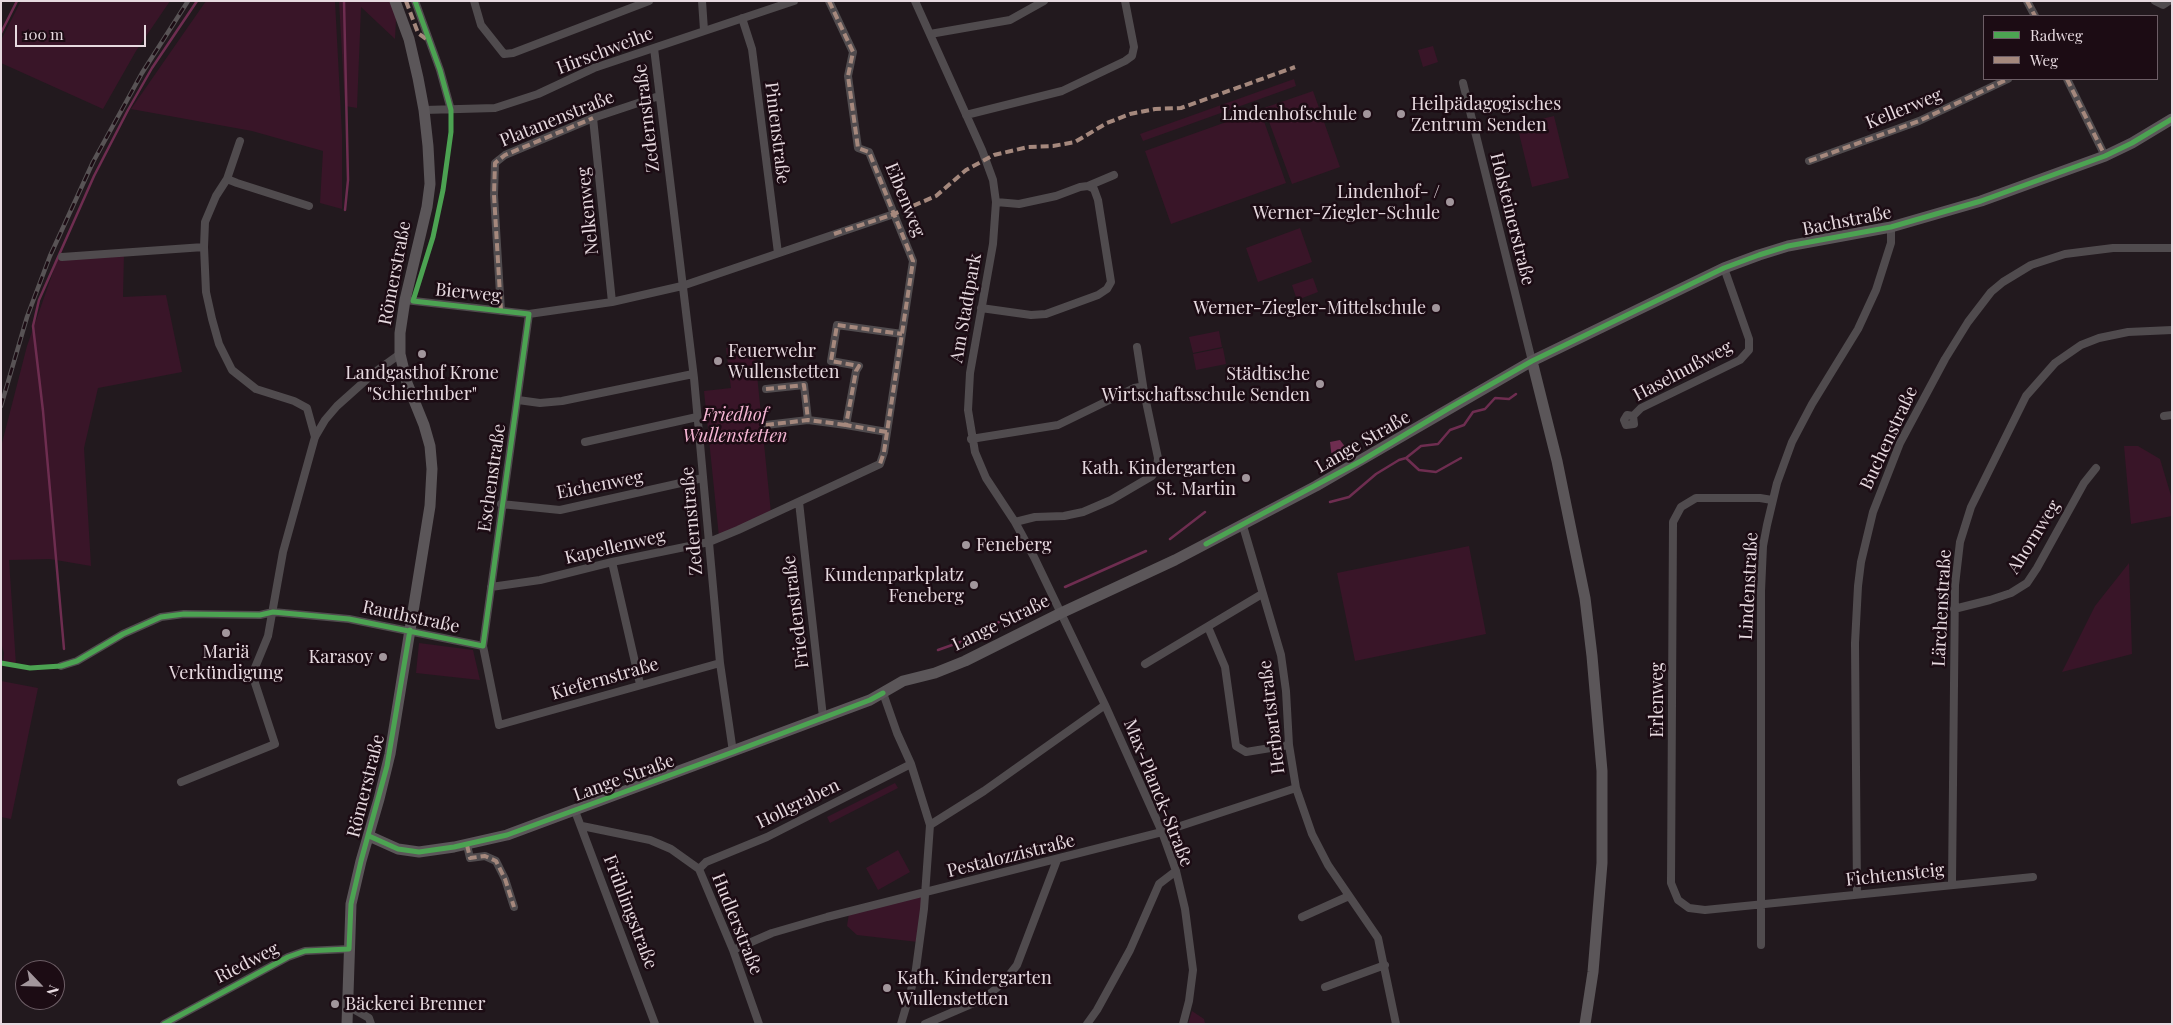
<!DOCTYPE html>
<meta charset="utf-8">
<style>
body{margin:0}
#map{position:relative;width:2173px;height:1025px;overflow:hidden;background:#22191e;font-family:"Playfair Display",serif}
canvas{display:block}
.frame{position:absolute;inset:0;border:2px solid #e7dae0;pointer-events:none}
.legend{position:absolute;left:1983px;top:15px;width:175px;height:65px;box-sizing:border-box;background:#1c0c14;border:1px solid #6d5e66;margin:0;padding:6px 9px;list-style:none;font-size:15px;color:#e7dae0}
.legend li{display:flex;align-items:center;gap:10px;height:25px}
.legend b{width:25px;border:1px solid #6d5e66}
.north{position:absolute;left:15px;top:960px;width:50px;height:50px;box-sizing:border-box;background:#1c0c14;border:1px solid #6d5e66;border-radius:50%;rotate:114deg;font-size:14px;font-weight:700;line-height:20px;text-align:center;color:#e7dae0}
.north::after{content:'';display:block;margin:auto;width:18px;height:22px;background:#a2969c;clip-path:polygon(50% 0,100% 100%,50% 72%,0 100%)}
.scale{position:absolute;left:15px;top:25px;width:131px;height:22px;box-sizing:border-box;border:2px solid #e7dae0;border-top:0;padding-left:6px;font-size:15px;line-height:18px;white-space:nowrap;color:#e7dae0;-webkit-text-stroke:4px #1c0c14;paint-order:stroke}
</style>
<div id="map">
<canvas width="2173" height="1025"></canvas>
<div class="frame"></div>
<ul class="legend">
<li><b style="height:6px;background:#4ca352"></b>Radweg</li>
<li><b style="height:6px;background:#a5887d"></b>Weg</li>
</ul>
<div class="north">N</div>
<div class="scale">100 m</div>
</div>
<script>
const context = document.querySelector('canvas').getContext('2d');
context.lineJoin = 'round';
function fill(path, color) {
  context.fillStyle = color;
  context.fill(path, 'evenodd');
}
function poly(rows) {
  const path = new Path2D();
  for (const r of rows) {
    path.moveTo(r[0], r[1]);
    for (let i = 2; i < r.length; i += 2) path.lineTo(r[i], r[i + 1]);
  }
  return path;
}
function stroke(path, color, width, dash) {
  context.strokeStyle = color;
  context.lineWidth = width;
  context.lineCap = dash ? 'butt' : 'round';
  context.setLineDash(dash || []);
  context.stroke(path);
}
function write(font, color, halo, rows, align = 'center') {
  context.font = font + ' "Playfair Display",serif';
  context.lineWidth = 5;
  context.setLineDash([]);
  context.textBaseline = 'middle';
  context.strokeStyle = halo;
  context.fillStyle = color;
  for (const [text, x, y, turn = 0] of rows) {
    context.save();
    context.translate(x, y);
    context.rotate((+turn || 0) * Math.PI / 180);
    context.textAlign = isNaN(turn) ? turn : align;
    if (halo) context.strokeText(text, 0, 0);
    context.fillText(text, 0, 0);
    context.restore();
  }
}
const green = poly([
 [21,1,170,1,136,51,103,109,1,63,1,40],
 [206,1,335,1,342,134,342,209,320,203,323,151,252,131,131,109],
 [339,1,397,1,395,39,361,7,357,108,345,106],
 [1433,46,1438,62,1423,67,1418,50],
 [1294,79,1296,86,1143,141,1140,134],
 [1313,91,1340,167,1292,184,1264,108],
 [1260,110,1286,183,1171,224,1145,151],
 [1554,116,1569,178,1532,187,1517,125],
 [1300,228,1312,262,1258,282,1246,248],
 [124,253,123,297,166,295,182,372,98,388,84,448,91,566,50,559,9,560,16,665,3,663,4,653,1,643,1,447,27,346,58,258],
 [1313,278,1318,292,1297,300,1292,285],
 [1219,331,1222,347,1193,353,1189,337],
 [754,345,771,513,719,537,704,391,731,388,726,348],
 [1223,348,1226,364,1196,370,1193,354],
 [2124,446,2138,446,2160,459,2172,499,2172,516,2131,524],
 [1469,546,1486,634,1355,661,1337,573],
 [2129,563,2132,654,2062,672,2095,606],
 [419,643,473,650,480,680,416,673],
 [1,681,38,688,11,819,1,817],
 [895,783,898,788,830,823,827,817],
 [898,850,910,872,878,890,866,868],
 [925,894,918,942,857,935,847,926,849,913],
 [1192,1011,1204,1019,1205,1024,1188,1024]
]);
const water = poly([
 [1340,440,1349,452,1332,459,1330,442]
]);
const stream = poly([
 [344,1,348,180,345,210],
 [1,33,17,1],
 [1406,458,1421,446,1438,444,1450,430,1464,425,1473,412,1485,409,1495,398,1509,399,1516,394],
 [1330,502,1349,497,1376,474,1399,460,1406,458,1419,470,1436,472,1461,458],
 [1170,539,1205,512],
 [1065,587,1146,551],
 [64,649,43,411,33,326,39,300,94,176,128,110,152,68,197,1],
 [938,650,969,639,1036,601]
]);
const street = poly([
 [415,1,440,70,451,110],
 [474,1,481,25,504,54,513,53,649,1],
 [702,1,704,30],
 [915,1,982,150,993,180,996,202,993,244,970,373,968,410,975,452,986,478,1015,522,1034,557,1105,705,1162,832,1176,871,1185,909,1193,970,1189,1001,1183,1024],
 [2027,1,2035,16],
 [2155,1,2163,5,2169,1],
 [742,18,752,49,778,253],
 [930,34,1010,20,1044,1],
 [654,48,694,378,720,663,733,752],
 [2067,79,2105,156],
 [1463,83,1532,361],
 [424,110,495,108,538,94,594,68,794,1],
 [966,115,1062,91,1125,61,1132,56,1134,47,1125,1],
 [593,118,612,302],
 [240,141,227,179,216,196,205,222,204,247,206,292,212,319,219,344,232,370,256,389,294,401,307,408,315,437],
 [1809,161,1919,121,2008,79],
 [227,179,237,183,309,206],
 [1088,186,1114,175],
 [62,257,204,247],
 [405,300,529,314,612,302,682,286,894,214],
 [981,308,1031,315,1046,314,1098,295,1107,289,1111,282,1098,200,1094,189,1088,186,1080,187,1056,196,1019,204,996,202],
 [501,311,494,195,495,163,505,155,593,118,659,96],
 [529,314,483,646,499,725,720,663],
 [1137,347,1144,392],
 [766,389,804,385,808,420],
 [518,400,540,403,562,401,693,374],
 [1633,416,1634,424,1626,425,1624,420,1627,415,1633,416,1641,408,1740,360,1749,350,1749,339,1724,268],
 [2164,416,2172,415],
 [766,425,808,420,846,425],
 [887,432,846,425,856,371,859,366,831,361,837,325,902,334],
 [971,439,1058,425,1134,388,1140,387,1144,392,1158,458,1157,468,1152,476,1111,500,1083,512,1064,516,1035,517,1015,522],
 [585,442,697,417],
 [1772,500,1760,498,1696,498,1681,507,1673,522,1671,883,1678,900,1689,908,1705,910,2033,877],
 [799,502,823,717],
 [501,504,560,510,703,478],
 [1243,526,1281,655,1286,691,1289,745,1296,788,1312,834,1328,865,1378,938,1396,1024],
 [612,562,640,684],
 [491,587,540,580,612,562,709,542,738,530,880,464,884,452,913,261,869,152,858,148,848,76,853,52,829,1],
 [1954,609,1990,600,2011,593,2027,583,2037,568,2084,483,2096,468],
 [1208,627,1225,667,1236,746,1246,752,1289,745],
 [1145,664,1262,594],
 [61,666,77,661,123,634,161,617,184,614,260,615,273,612,349,619,483,646],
 [883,693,897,733,911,764,930,825,924,909,915,976,901,1024],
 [181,782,275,744,255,683,254,670,268,636,283,552,315,437,325,420,337,406,375,372,400,354],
 [575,811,655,1024],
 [930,825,984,791,1105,705],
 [582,826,650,840,671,849,699,869,733,950,759,1024],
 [467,845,470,858,485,856,496,861,505,879,514,907],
 [699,869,706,862,767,837,911,764],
 [1952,884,1955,585,1960,542,1971,507,2026,396,2055,363,2081,345,2099,338,2128,332,2172,330],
 [1857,894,1855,643,1858,586,1861,562,1873,512,1900,443,1945,359,1968,322,1991,292,2003,282,2031,265,2065,254,2113,248,2172,248],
 [1302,917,1349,896],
 [1761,945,1761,591,1763,546,1767,525,1777,483,1792,442,1812,404,1858,329,1876,290,1891,243,1891,227],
 [733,950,772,933,827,917,1162,832,1296,788],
 [1325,987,1385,965],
 [348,1006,369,1018,371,1024],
 [164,1024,288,957,305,951,349,949],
 [925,1024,983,999,1003,983,1017,965,1057,860],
 [1087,1024,1097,1010,1130,950,1159,884,1176,871]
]);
const secondary = poly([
 [1532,361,1557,461,1585,598,1592,656,1602,771,1602,863,1593,972,1585,1024],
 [369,836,398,849,419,852,454,847,507,835,870,700,903,681,935,673,965,661,1061,613,1175,560,1316,486,1532,361,1724,268,1759,255,1788,246,1891,227,1981,201,2105,156,2132,143,2172,119],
 [347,1024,351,904,361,861,379,799,390,754,430,506,432,469,430,446,424,425,407,383,400,354,400,333,405,300,427,207,430,184,428,146,424,110,418,78,409,39,395,1]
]);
const rail = poly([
 [1,406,27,317,50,256,93,162,142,73,188,1]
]);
const quiet = poly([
 [406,1,418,33,429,41],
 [829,1,853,52,848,76,858,148,869,152,913,261,884,452,880,464],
 [2027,1,2035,16],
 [2067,79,2105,156],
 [1809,161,1919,121,2008,79],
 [834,234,894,214,936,196,966,170,994,155,1028,147,1053,146,1075,142,1107,123,1130,114,1155,109,1181,108,1295,67],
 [501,311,494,195,495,163,505,155,593,118],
 [766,389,804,385,808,420],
 [766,425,808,420,846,425],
 [887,432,846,425,856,371,859,366,831,361,837,325,902,334],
 [467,845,470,858,485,856,496,861,505,879,514,907]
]);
const cycleway = poly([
 [1206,544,1361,461,1451,407,1532,361,1724,268,1759,255,1788,246,1891,227,1981,201,2105,156,2132,143,2172,119],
 [1,663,30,668,61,666,77,661,123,634,161,617,184,614,260,615,273,612,349,619,483,646,529,314,413,301,433,237,443,190,451,132,451,110,440,70,415,1],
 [369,836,398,849,419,852,454,847,507,835,733,752,870,700,883,693],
 [164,1024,288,957,305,951,349,949,351,904,361,861,387,766,410,630]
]);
const markers = [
 [1367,114,5,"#a2969c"],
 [1401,114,5,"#a2969c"],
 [1450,202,5,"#a2969c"],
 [1436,308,5,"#a2969c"],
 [422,354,5,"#a2969c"],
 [718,361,5,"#a2969c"],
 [1320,384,5,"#a2969c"],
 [1246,478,5,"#a2969c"],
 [966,545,5,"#a2969c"],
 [974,585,5,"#a2969c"],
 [226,633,5,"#a2969c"],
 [383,657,5,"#a2969c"],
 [887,988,5,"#a2969c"],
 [335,1004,5,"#a2969c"]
];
const streetNames = [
 ["Hirschweihe",605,51,-21],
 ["Kellerweg",1904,109,-22],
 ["Zedernstraße",647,118,-97],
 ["Platanenstraße",557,119,-22],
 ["Pinienstraße",777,133,83],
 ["Eibenweg",905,200,68],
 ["Nelkenweg",588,211,-96],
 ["Holsteinerstraße",1512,219,76],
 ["Bachstraße",1847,221,-11],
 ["Römerstraße",395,273,-79],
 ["Bierweg",468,293,6],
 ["Am Stadtpark",966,308,-80],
 ["Haselnußweg",1683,371,-28],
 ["Buchenstraße",1889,438,-65],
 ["Lange Straße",1363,442,-30],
 ["Eschenstraße",492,478,-82],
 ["Eichenweg",600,485,-11],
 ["Zedernstraße",692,521,-95],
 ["Ahornweg",2034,537,-58],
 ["Kapellenweg",615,547,-13],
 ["Lindenstraße",1749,586,-87],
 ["Lärchenstraße",1942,608,-87],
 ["Friedenstraße",796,612,-97],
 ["Rauthstraße",411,617,12],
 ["Lange Straße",1001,623,-26],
 ["Kiefernstraße",605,679,-16],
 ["Erlenweg",1657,700,-90],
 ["Herbartstraße",1272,717,-97],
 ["Lange Straße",624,778,-20],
 ["Römerstraße",366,786,-76],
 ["Max-Planck-Straße",1158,793,68],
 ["Hollgraben",798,804,-26],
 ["Pestalozzistraße",1011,856,-14],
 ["Fichtensteig",1895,875,-6],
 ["Frühlingstraße",630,912,69],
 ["Hudlerstraße",737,924,68],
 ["Riedweg",247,963,-27]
];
const poiNames = [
 ["Heilpädagogisches",1411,104,"left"],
 ["Zentrum Senden",1411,125,"left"],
 ["Lindenhofschule",1357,114],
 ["Lindenhof- /",1440,192],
 ["Werner-Ziegler-Schule",1440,213],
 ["Werner-Ziegler-Mittelschule",1426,308],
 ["Feuerwehr",728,351,"left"],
 ["Wullenstetten",728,372,"left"],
 ["Landgasthof Krone",422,373,"center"],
 ["\"Schierhuber\"",422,394,"center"],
 ["Städtische",1310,374],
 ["Wirtschaftsschule Senden",1310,395],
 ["Kath. Kindergarten",1236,468],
 ["St. Martin",1236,489],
 ["Feneberg",976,545,"left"],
 ["Kundenparkplatz",964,575],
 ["Feneberg",964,596],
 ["Mariä",226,652,"center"],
 ["Verkündigung",226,673,"center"],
 ["Karasoy",373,657],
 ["Kath. Kindergarten",897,978,"left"],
 ["Wullenstetten",897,999,"left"],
 ["Bäckerei Brenner",345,1004,"left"]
];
const parkNames = [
 ["Friedhof",735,415],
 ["Wullenstetten",735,436]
];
fill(green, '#391528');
fill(water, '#6e2d50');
stroke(stream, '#6e2d50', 2.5);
stroke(street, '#504b4e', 8);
stroke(secondary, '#5b5659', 11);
stroke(rail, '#585355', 4.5);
stroke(rail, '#1c0c14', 2.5, [8]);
stroke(quiet, '#a5887d', 4, [8, 4]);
stroke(cycleway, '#4ca352', 5);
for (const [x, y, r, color] of markers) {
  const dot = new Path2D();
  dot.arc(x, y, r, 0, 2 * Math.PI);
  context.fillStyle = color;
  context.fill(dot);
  stroke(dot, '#1c0c14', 2);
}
write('18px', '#e7dae0', '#1c0c14', streetNames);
write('18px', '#e7dae0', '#1c0c14', poiNames, 'right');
write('italic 18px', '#f7b7d5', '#1c0c14', parkNames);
</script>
